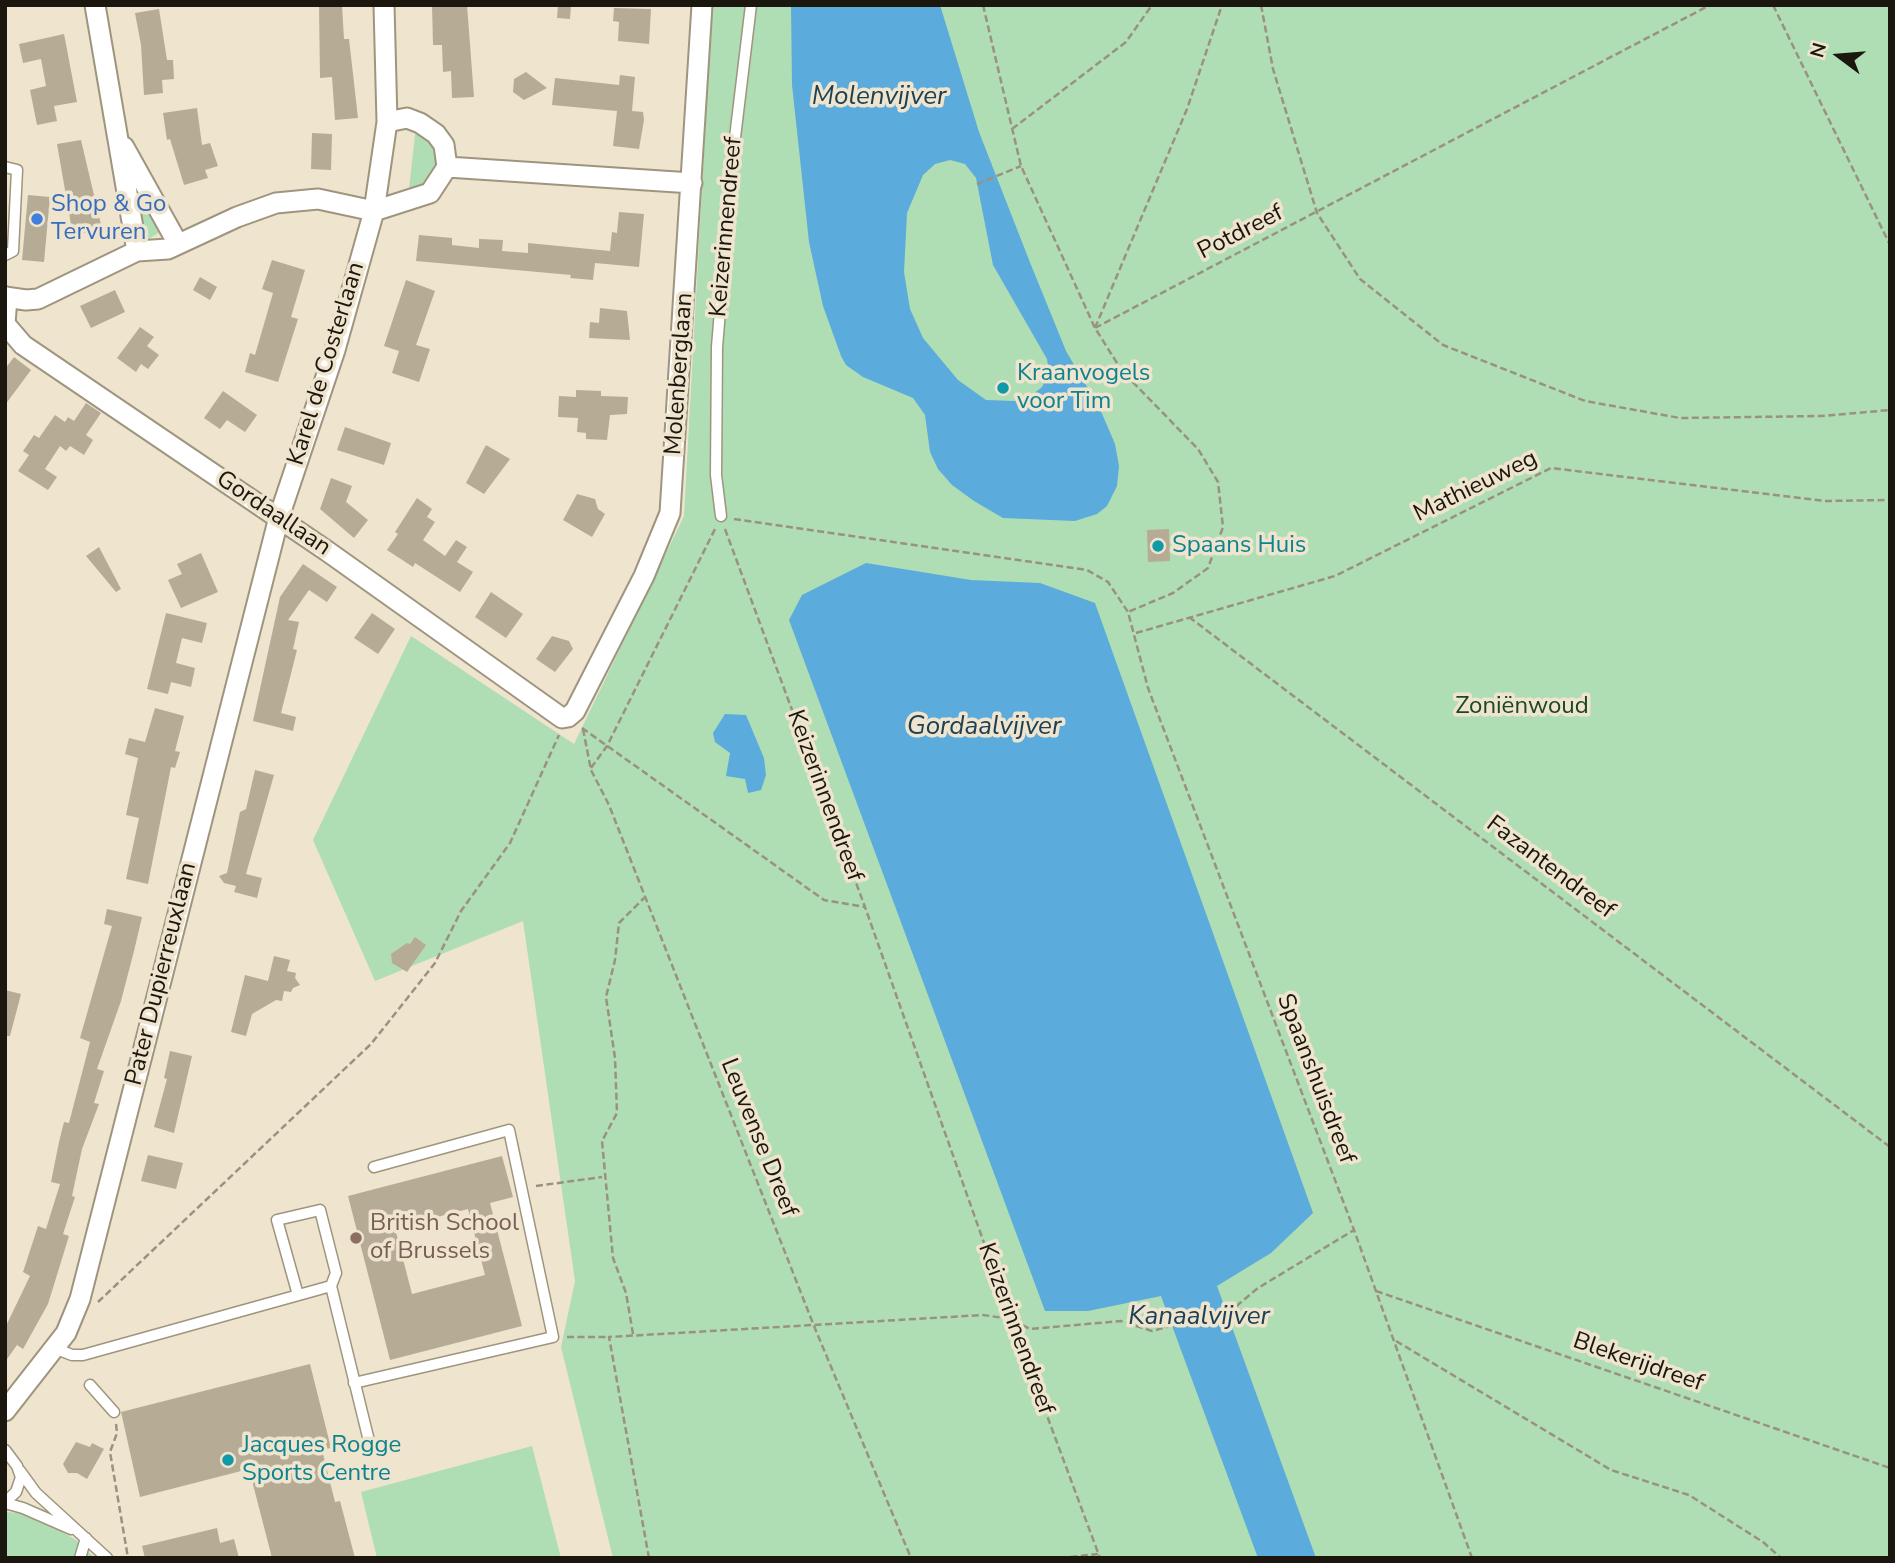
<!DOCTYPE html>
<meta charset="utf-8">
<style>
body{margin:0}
#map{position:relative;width:1895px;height:1563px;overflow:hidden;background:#efe4cd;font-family:"Nunito Sans",sans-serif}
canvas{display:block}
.frame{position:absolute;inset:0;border:7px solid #1b170f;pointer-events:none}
.north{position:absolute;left:1804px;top:21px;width:70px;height:70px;-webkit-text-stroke:5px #efe4cd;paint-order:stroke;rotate:286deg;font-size:19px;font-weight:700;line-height:28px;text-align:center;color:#1b170f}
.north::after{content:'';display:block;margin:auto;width:24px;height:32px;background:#1b170f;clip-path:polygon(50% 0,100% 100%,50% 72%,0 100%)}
</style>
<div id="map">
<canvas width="1895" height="1563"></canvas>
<div class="frame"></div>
<div class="north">N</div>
</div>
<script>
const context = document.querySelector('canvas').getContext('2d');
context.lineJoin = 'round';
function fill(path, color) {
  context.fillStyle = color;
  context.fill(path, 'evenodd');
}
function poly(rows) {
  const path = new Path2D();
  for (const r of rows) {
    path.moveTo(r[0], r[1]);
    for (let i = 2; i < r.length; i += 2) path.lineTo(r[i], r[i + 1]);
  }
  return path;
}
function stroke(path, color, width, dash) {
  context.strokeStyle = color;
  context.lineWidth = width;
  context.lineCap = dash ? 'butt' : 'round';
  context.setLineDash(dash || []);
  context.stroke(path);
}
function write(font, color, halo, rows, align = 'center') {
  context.font = font + ' "Nunito Sans",sans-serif';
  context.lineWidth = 7;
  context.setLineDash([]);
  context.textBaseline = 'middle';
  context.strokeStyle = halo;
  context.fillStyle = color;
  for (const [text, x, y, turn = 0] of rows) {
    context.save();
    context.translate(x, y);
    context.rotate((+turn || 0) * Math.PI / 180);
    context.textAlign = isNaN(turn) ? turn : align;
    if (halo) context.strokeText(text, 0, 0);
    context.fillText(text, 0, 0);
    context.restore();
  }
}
const green = poly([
 [712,5,1890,5,1890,1558,613,1558,561,1347,575,1281,523,921,375,981,313,840,411,636,574,744,684,516],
 [416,126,433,141,439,160,434,177,408,198],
 [138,189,160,232,147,240,144,240,135,194],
 [532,1446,561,1558,377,1558,361,1492],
 [5,1512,19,1513,46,1523,76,1540,95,1558,5,1558]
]);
const water = poly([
 [791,5,940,5,979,132,1031,265,1066,351,1100,409,1115,444,1119,466,1117,486,1107,506,1097,514,1075,521,1003,518,974,501,952,485,938,469,930,452,925,415,913,398,863,377,846,365,841,356,823,306,809,242,792,85],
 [950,160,965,164,976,178,993,265,1047,359,1049,373,1042,387,1032,395,1014,401,986,400,958,380,923,338,910,309,904,272,907,213,923,175,935,164],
 [866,563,971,580,1040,583,1095,603,1313,1213,1271,1253,1217,1286,1316,1558,1258,1558,1161,1296,1088,1311,1045,1311,789,620,802,595],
 [725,714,746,715,764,758,766,775,761,790,748,793,745,779,726,776,730,753,715,742,713,733]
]);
const building = poly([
 [319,5,342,5,344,39,349,39,358,118,335,120,332,77,320,78],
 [432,5,467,5,474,97,452,98,451,71,443,72,442,45,433,45],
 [558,5,571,5,570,19,557,18],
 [614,8,651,9,649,44,618,41,619,22,613,21],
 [159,9,167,60,173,60,174,79,162,80,163,93,144,95,141,45,135,13],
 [64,34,77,102,54,106,57,121,37,125,30,90,46,86,41,59,23,63,19,44],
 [526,72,547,88,524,100,513,92,514,79],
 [620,75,635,77,632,111,643,112,644,120,639,149,613,146,617,111,552,105,555,78,619,85],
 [197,108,202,145,210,143,218,166,205,170,208,178,184,185,170,139,167,140,163,113],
 [312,133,332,134,331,170,311,169],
 [81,140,102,229,73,236,57,144],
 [28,195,50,197,44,262,22,260],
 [619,212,644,214,639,267,595,263,593,280,570,278,571,275,416,261,419,235,452,238,452,245,479,248,479,239,503,240,502,251,528,253,528,243,610,251,612,232,617,233],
 [272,260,305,270,291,317,298,319,278,382,245,372,250,353,255,355,273,293,262,289],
 [200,277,217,287,210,300,193,290],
 [406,280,435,291,416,345,430,349,419,382,392,373,399,351,384,346],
 [115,290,125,312,91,328,80,306],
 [600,308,627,311,630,340,589,338,590,322,599,323],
 [140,327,154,337,147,346,159,355,148,369,141,364,136,372,117,358],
 [14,357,31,370,5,405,5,369],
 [576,390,601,391,601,396,628,397,627,414,610,415,607,440,586,439,586,433,577,432,578,418,558,417,559,396,576,397],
 [223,391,257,415,245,432,227,420,220,429,204,418],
 [86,403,101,413,86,435,93,440,84,455,70,446,66,451,60,446,45,469,57,477,48,490,18,471,29,455,23,451,34,435,39,438,55,415,65,422,68,417,74,421],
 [345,427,391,443,384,465,337,450],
 [486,445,510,459,484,494,466,483],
 [331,478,352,486,346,502,368,520,354,538,320,509],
 [577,494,595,499,598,509,605,514,592,537,563,520],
 [417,498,432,509,427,517,435,522,423,540,445,556,456,540,467,547,457,562,473,572,460,592,415,563,413,567,387,550,398,534,395,532],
 [1169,529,1170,561,1148,562,1147,530],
 [99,547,121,589,116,592,86,556],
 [201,553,218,592,181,608,168,580,182,574,177,564],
 [303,564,337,587,327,602,309,590,288,620,299,622,293,649,297,650,281,713,296,717,293,731,253,721,280,597],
 [491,592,523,614,506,638,475,617],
 [166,613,207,623,202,643,182,638,176,663,195,668,191,687,171,682,168,694,147,689],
 [372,613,395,629,378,654,354,638],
 [552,636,569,641,573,649,555,672,536,659],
 [155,708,184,716,175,751,180,752,175,768,171,767,148,884,126,879,139,818,126,815,138,758,125,754,129,738,145,742],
 [255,770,274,775,246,874,262,878,257,898,234,892,236,886,224,883,219,876,227,873,240,812,246,809],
 [107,909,142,917,134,951,121,1001,97,1069,104,1071,94,1103,99,1104,82,1149,72,1196,75,1197,63,1234,69,1236,48,1304,23,1349,17,1345,5,1362,5,1328,30,1276,23,1272,38,1226,46,1229,60,1184,51,1182,59,1142,64,1122,69,1123,90,1042,80,1038,112,926,104,924],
 [415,937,426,945,407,972,392,963,391,954,407,943,410,944],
 [274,956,290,960,287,971,296,973,295,978,300,985,293,988,291,992,284,991,282,1001,276,1000,252,1014,246,1036,231,1032,245,975,268,981],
 [5,990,21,994,10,1036,5,1036],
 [170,1051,192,1056,174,1133,154,1127,167,1079,164,1078],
 [148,1155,183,1163,176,1189,141,1181],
 [502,1156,513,1197,490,1203,522,1326,390,1360,348,1196],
 [468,1209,485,1275,412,1294,395,1228],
 [310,1364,331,1448,322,1450,335,1502,340,1501,355,1558,272,1558,249,1469,140,1497,121,1412],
 [76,1442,90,1447,92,1443,104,1449,87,1479,77,1473,68,1473,63,1464],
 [217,1528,220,1543,234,1539,239,1558,145,1558,142,1546]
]);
const path = poly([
 [983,5,1021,166,1095,328,1122,371,1198,449,1218,482,1223,527,1208,568,1173,593,1128,612],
 [1261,5,1273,69,1317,213,1360,279,1443,345,1585,401,1680,418,1822,416,1890,410],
 [1773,5,1890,245],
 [1012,129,1126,42,1152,5],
 [977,184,1021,166],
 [1095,328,1710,5],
 [1095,328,1187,109,1222,5],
 [734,519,1087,570,1108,582,1128,612,1148,688,1354,1230,1472,1558],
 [725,529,865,907,1011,1319,1100,1558],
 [1189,617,1890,1147],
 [1136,633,1335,576,1551,468,1825,501,1890,500],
 [582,728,824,900,865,907],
 [583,729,591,770,609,805,814,1326,911,1558],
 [591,768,607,746,715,529],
 [536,1186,602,1177],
 [1376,1291,1890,1468],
 [98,1302,371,1044,435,963,461,911,510,843,559,735],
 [633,1334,626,1293,613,1258,602,1141,617,1113,615,1058,606,997,615,960,619,923,644,898],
 [567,1337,609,1337],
 [1396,1341,1611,1470,1689,1495,1763,1542,1781,1558],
 [116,1424,117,1433,110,1452,128,1558],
 [649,1558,609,1337,983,1315,1011,1319,1030,1329,1121,1321,1152,1331,1233,1309,1258,1288,1354,1230],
 [1060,1558,1098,1554]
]);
const service = poly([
 [5,167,17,170,13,251,5,255],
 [721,516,716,475,717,347,733,154,751,5],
 [298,1295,277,1220,320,1210,336,1273,331,1286],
 [54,1348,72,1355,83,1355,331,1286,370,1445],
 [354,1383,553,1337,509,1130,374,1167],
 [90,1385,114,1412],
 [5,1450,17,1466,21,1477,16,1492,5,1502],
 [20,1471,36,1493,107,1558],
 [5,1503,23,1508,71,1529],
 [80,1558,86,1538]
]);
const minor = poly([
 [95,5,137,251],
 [124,147,178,244],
 [447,167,692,183],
 [5,297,26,300,38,299,137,251,168,249,237,217,276,203,318,199,374,211,430,193,447,167,444,145,436,134,420,123,407,118,387,122],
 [7,297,5,324,23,345,327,551,562,718,568,717,575,711,644,576,670,513,702,5],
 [5,1411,66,1333,80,1299,279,517,335,350,374,211,387,122,384,5]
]);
const markers = [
 [37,219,7,"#3f7fe0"],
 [1003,388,7,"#0f9aa8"],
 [1158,546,7,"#0f9aa8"],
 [356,1238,7,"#8d6e63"],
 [228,1460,7,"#0f9aa8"]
];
const shopNames = [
 ["Shop & Go",51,205],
 ["Tervuren",51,233]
];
const streetNames = [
 ["Keizerinnendreef",727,227,-85],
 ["Potdreef",1241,233,-27],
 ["Karel de Costerlaan",327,364,-73],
 ["Molenberglaan",680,374,-86],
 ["Mathieuweg",1476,487,-26],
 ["Gordaallaan",273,514,34],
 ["Keizerinnendreef",824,796,70],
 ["Fazantendreef",1550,868,37],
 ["Pater Dupierreuxlaan",162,974,-76],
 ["Spaanshuisdreef",1315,1079,69],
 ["Leuvense Dreef",758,1138,68],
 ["Keizerinnendreef",1015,1329,70],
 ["Blekerijdreef",1638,1363,19]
];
const cultureNames = [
 ["Kraanvogels",1017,374],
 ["voor Tim",1017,402],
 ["Spaans Huis",1172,546],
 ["Jacques Rogge",242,1446],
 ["Sports Centre",242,1474]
];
const parkNames = [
 ["Zoniënwoud",1522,707]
];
const educationNames = [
 ["British School",370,1224],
 ["of Brussels",370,1252]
];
const waterNames = [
 ["Molenvijver",879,98],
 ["Gordaalvijver",984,728],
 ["Kanaalvijver",1199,1318]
];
fill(green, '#afddb4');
fill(water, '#5babdc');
fill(building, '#b6ac96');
stroke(service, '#9f957f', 13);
stroke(minor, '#9f957f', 23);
stroke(path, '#9a9281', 2.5, [7, 3.5]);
stroke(service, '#fff', 10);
stroke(minor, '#fff', 19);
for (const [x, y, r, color] of markers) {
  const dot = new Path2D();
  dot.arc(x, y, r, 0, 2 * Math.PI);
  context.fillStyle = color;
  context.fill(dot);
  stroke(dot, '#efe4cd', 2.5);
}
write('24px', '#366cbe', '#efe4cd', shopNames, 'left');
write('24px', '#1b170f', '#efe4cd', streetNames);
write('24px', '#0d838f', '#efe4cd', cultureNames, 'left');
write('24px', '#194822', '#efe4cd', parkNames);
write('24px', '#785e54', '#efe4cd', educationNames, 'left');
write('italic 26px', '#1d4055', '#efe4cd', waterNames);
</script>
